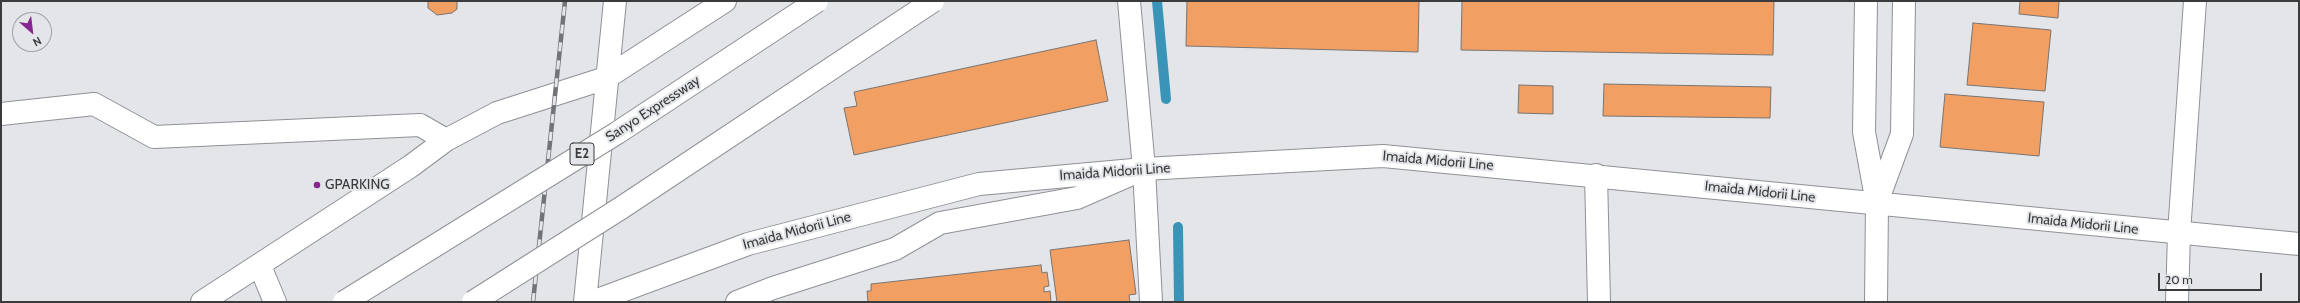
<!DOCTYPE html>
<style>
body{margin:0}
#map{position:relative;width:2300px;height:303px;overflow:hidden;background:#e3e5e9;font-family:Cabin,sans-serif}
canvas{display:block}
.frame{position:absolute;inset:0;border:2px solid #3a3b3d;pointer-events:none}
.north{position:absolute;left:12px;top:12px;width:40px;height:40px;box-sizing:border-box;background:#e3e5e9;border:1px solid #9fa1a4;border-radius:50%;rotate:152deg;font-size:11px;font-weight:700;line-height:16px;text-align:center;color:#3a3b3d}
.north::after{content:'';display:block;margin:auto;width:14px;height:18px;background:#87268f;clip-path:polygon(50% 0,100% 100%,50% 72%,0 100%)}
.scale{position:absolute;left:2158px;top:273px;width:104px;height:18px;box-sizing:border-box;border:2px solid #3a3b3d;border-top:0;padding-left:5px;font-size:12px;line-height:14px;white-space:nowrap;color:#3a3b3d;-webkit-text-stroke:3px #e3e5e9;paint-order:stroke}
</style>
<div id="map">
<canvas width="2300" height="303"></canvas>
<div class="frame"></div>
<div class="north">N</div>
<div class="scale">20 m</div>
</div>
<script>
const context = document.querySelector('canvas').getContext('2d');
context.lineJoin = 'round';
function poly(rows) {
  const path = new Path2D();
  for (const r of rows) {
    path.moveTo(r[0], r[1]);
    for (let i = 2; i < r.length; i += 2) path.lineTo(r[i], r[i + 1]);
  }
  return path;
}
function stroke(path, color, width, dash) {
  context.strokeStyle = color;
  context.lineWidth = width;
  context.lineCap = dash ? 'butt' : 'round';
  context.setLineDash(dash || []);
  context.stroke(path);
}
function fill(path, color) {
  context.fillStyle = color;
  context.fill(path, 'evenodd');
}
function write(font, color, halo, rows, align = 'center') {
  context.font = font + ' Cabin,sans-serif';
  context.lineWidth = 4;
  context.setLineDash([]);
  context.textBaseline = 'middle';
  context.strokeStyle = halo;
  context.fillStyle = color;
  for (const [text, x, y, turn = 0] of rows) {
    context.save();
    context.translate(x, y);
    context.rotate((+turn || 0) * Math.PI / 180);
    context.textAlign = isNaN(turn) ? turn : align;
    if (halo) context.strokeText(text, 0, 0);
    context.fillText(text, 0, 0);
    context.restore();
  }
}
const stream = poly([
 [1157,1,1166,99],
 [1178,227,1179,302]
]);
const building = poly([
 [428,1,457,1,457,9,452,13,437,15,428,8,428,1],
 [1187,1,1419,1,1418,52,1186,46,1187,1],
 [1462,1,1774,1,1773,55,1461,50,1462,1],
 [2020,1,2059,1,2058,18,2019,14,2020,1],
 [1973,23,2051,30,2045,91,1967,85,1973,23],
 [1096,40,1108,101,854,155,844,108,857,106,854,92,1096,40],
 [1604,84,1771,87,1770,118,1603,116,1604,84],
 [1519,85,1553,86,1553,114,1518,113,1519,85],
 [1945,94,2044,102,2039,156,1940,147,1945,94],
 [1129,240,1136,294,1129,295,1130,302,1057,302,1050,250,1129,240],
 [1041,265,1042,273,1047,272,1049,286,1044,287,1044,292,1050,291,1051,302,868,302,867,291,871,291,871,284,1041,265]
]);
const street = poly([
 [1129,1,1144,169,1151,302],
 [1,114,94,104,154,137,420,125,446,140],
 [1596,175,1599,302],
 [202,302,411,166,446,140,497,113,606,78,725,1],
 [585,302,615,1],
 [737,302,773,288,895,249,940,223,1077,198,1139,171],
 [2177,302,2179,233,2195,1]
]);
const secondary = poly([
 [1866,1,1864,132,1877,203,1876,302],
 [1877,202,1902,134,1904,1],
 [260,266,275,302],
 [592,302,748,244,979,184,1144,169,1383,156,2299,244]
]);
const rail = poly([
 [533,302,565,1]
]);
const highwayBridge = poly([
 [344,302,617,133,817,1],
 [473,302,621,208,933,1]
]);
const markers = [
 [317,185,4,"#87268f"]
];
const shields = [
 [582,154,24]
];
const shieldNames = [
 ["E2",582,154]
];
const streetNames = [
 ["Sanyo Expressway",653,109,-33],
 ["Imaida Midorii Line",1438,161,5],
 ["Imaida Midorii Line",1115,172,-4],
 ["Imaida Midorii Line",1760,192,6],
 ["Imaida Midorii Line",2083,224,6],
 ["Imaida Midorii Line",797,231,-15]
];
const poiNames = [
 ["GPARKING",325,185]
];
stroke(stream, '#3a94b8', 10);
fill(building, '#f29f64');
stroke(building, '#787472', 1);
stroke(street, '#8f9195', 24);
stroke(secondary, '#8f9195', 24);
stroke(street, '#fff', 22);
stroke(secondary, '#fff', 22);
stroke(rail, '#727376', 4.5);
stroke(rail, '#e3e5e9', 3, [9]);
stroke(highwayBridge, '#8f9195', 24, []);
stroke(highwayBridge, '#fff', 22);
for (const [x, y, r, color] of markers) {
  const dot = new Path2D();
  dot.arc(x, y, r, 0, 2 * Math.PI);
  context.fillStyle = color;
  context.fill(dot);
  stroke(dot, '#e3e5e9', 1.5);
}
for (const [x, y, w] of shields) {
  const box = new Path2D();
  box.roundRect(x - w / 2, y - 11, w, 22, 3);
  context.fillStyle = '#e3e5e9';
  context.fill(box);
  stroke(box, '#3a3b3d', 1);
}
write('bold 13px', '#3a3b3d', null, shieldNames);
write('14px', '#3a3b3d', '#e3e5e9', streetNames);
write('14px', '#3a3b3d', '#e3e5e9', poiNames, 'left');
</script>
